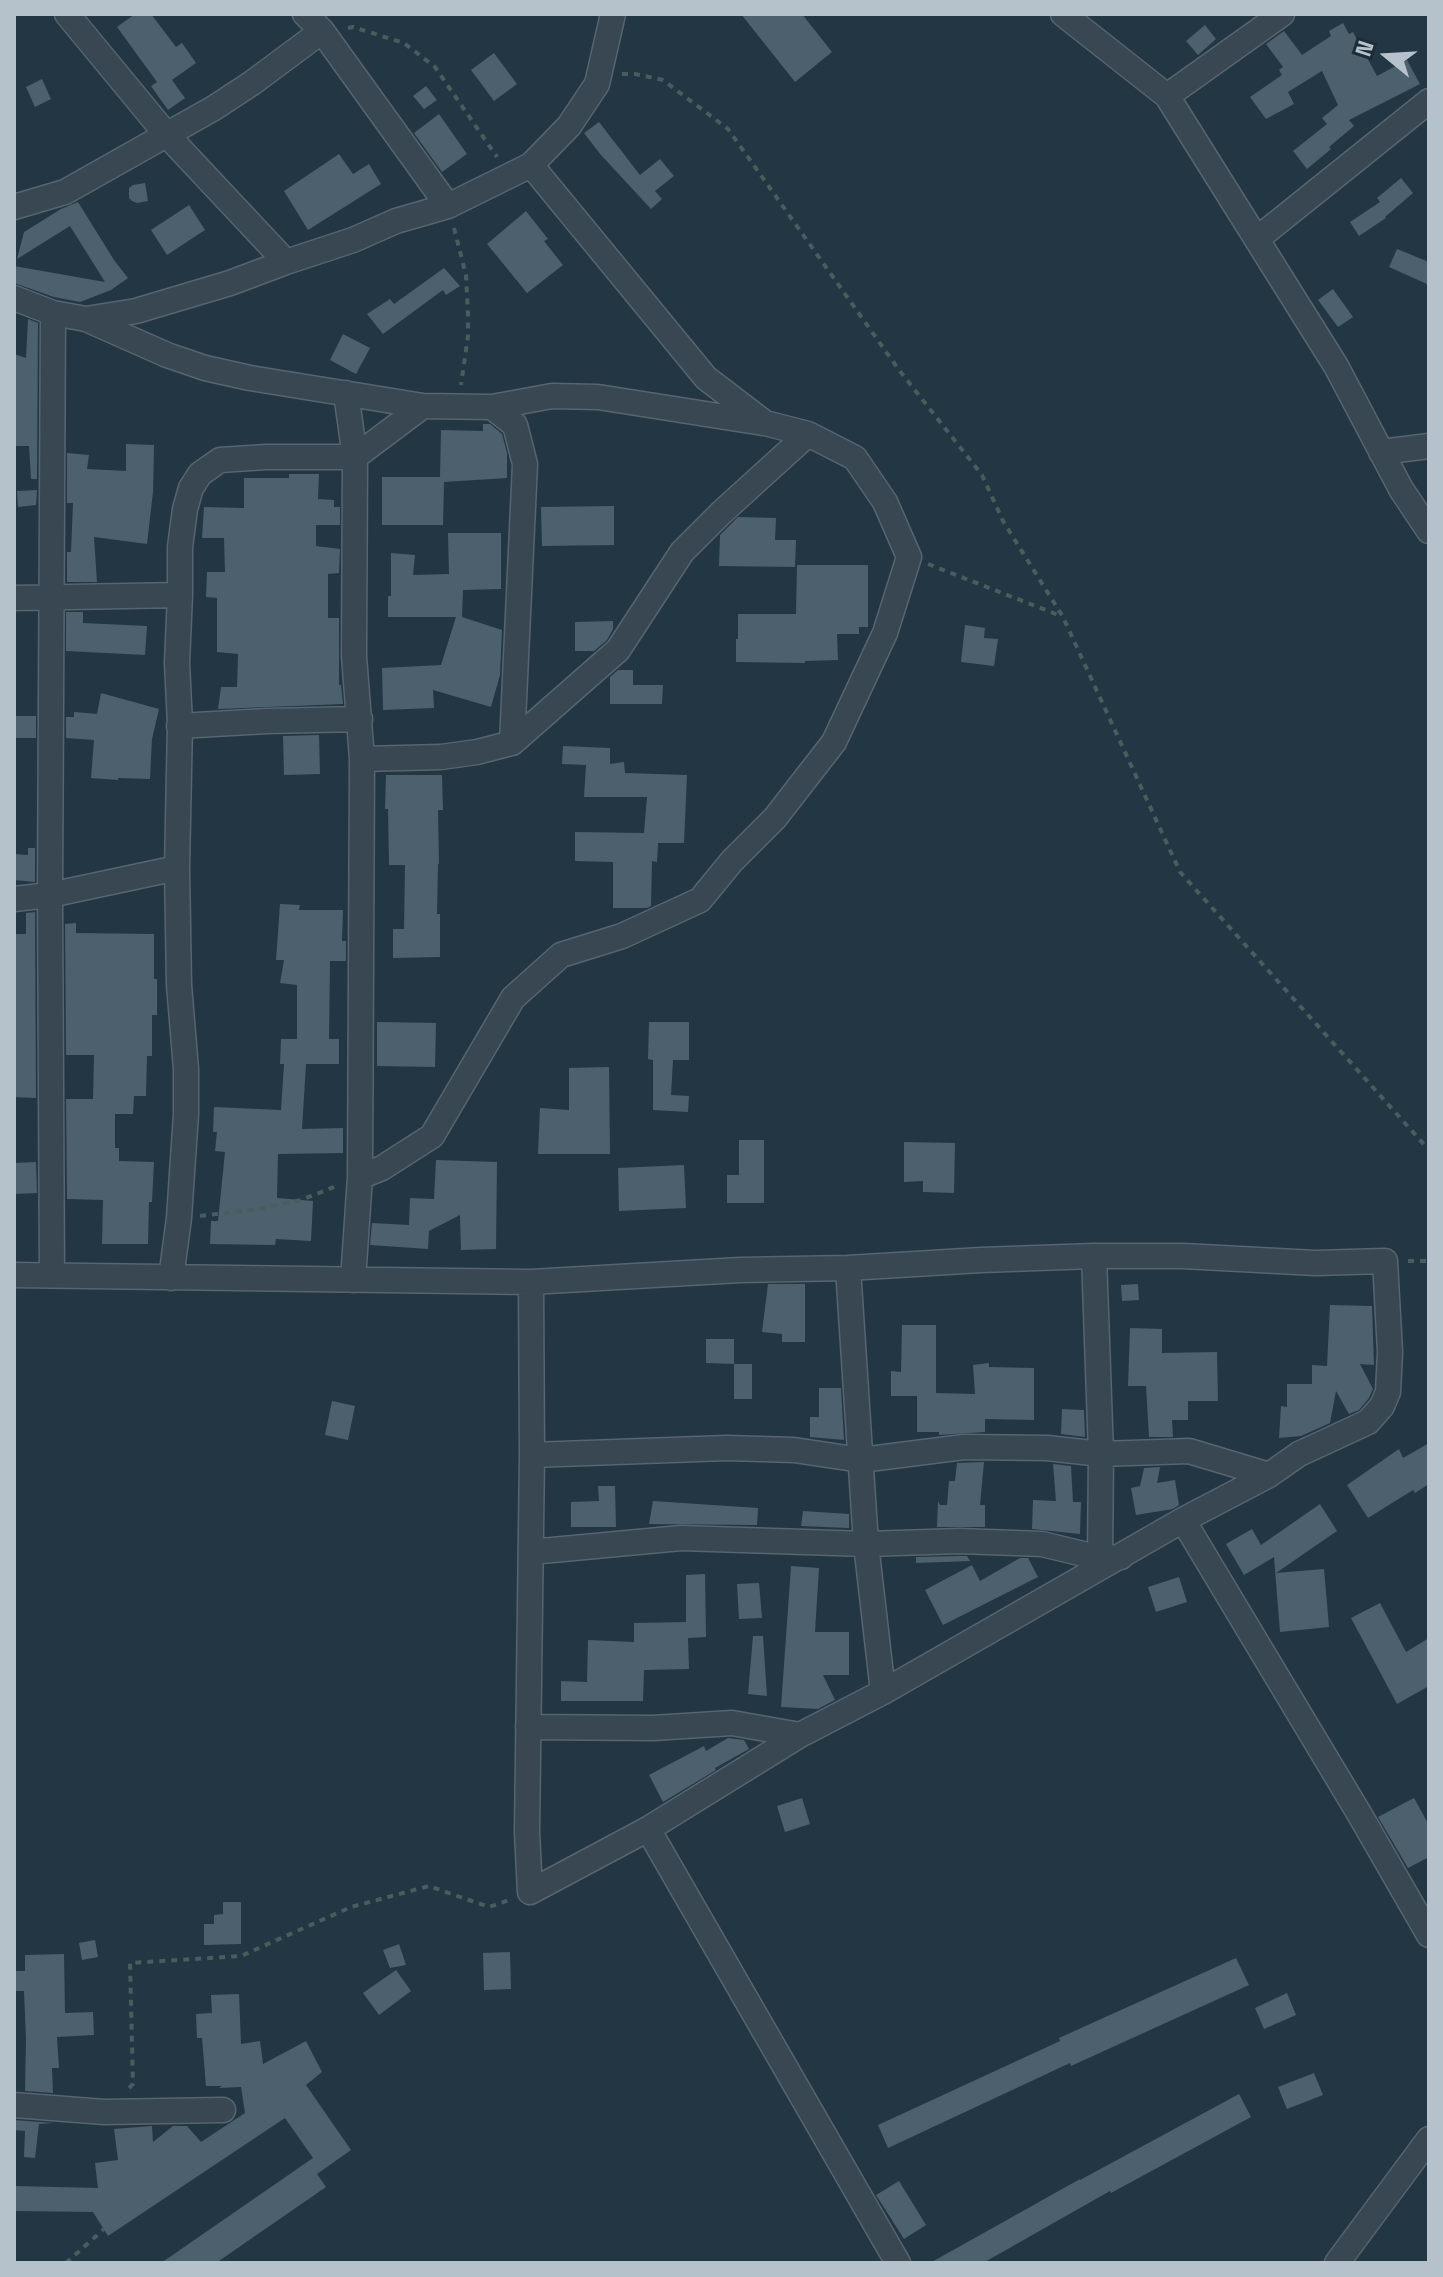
<!DOCTYPE html>
<style>
body{margin:0}
#map{position:relative;width:1443px;height:2277px;overflow:hidden;background:#233643;font-family:"Space Grotesk",sans-serif}
canvas{display:block}
.frame{position:absolute;inset:0;border:16px solid #b5c2cc;pointer-events:none}
.north{position:absolute;left:1347px;top:16px;width:80px;height:80px;-webkit-text-stroke:6px #1d2d37;paint-order:stroke;rotate:288deg;font-size:22px;font-weight:700;line-height:32px;text-align:center;color:#b5c2cc}
.north::after{content:'';display:block;margin:auto;width:28px;height:36px;background:#b5c2cc;clip-path:polygon(50% 0,100% 100%,50% 72%,0 100%)}
</style>
<div id="map">
<canvas width="1443" height="2277"></canvas>
<div class="frame"></div>
<div class="north">N</div>
</div>
<script>
const context = document.querySelector('canvas').getContext('2d');
context.lineJoin = 'round';
function fill(path, color) {
  context.fillStyle = color;
  context.fill(path, 'evenodd');
}
function poly(rows) {
  const path = new Path2D();
  for (const r of rows) {
    path.moveTo(r[0], r[1]);
    for (let i = 2; i < r.length; i += 2) path.lineTo(r[i], r[i + 1]);
  }
  return path;
}
function stroke(path, color, width, dash) {
  context.strokeStyle = color;
  context.lineWidth = width;
  context.lineCap = dash ? 'butt' : 'round';
  context.setLineDash(dash || []);
  context.stroke(path);
}
const building = poly([
 [135,14,151,14,176,47,182,43,196,63,172,80,185,98,168,110,151,86,157,82,117,27],
 [741,14,802,14,832,52,795,82],
 [1343,23,1349,34,1353,32,1377,76,1407,60,1420,84,1349,120,1354,126,1329,147,1331,149,1307,169,1293,151,1327,124,1322,118,1338,105,1322,71,1288,92,1294,104,1266,119,1250,97,1282,75,1279,70,1283,67,1266,44,1284,31,1302,55,1331,36,1329,31],
 [1205,25,1216,39,1198,55,1186,41],
 [494,53,517,84,494,101,471,70],
 [42,79,51,99,35,107,26,87],
 [426,86,437,100,424,109,413,96],
 [439,114,467,154,442,172,414,133],
 [599,122,640,175,660,159,674,176,655,191,662,199,651,209,601,155,584,133],
 [339,154,353,174,369,164,381,184,308,230,284,191],
 [1401,178,1413,193,1385,217,1386,218,1359,236,1350,222,1380,202,1377,198],
 [145,183,148,201,137,203,132,201,129,198,129,188,133,185],
 [78,202,114,260,128,278,111,290,80,302,54,297,14,283,14,266,105,282,70,226,17,259,24,232,61,209],
 [189,205,205,230,167,255,151,230],
 [526,211,548,239,544,241,563,265,527,293,487,244],
 [1397,249,1429,262,1429,285,1389,267],
 [444,268,460,286,446,295,443,290,383,334,367,314,390,299,394,304],
 [1333,289,1353,317,1338,327,1318,300],
 [28,319,38,323,37,479,31,479,29,446,14,446,14,354,26,358],
 [343,334,370,348,356,374,330,360],
 [483,424,490,424,502,434,507,453,507,478,444,482,443,525,382,525,382,477,440,477,441,430,483,431],
 [126,444,154,445,153,492,147,544,94,537,97,582,67,582,67,552,71,552,73,503,67,503,67,453,89,455,87,469,126,471],
 [289,474,319,474,318,499,334,500,334,507,340,507,340,525,316,525,316,546,340,549,339,573,328,574,328,618,339,618,339,685,341,685,343,704,218,709,221,687,237,687,238,654,217,652,217,598,206,597,207,572,225,572,224,538,202,538,204,507,244,508,244,478,289,478],
 [37,490,36,505,18,507,17,491],
 [614,506,614,545,542,546,541,507],
 [738,517,776,518,775,540,796,540,795,567,719,566,720,535],
 [448,533,501,533,501,589,463,590,462,617,502,630,500,675,491,707,433,690,434,708,383,710,382,668,441,665,456,617,388,617,388,596,391,596,391,553,415,555,413,575,449,574],
 [797,565,868,565,868,627,859,627,859,634,837,634,838,660,805,661,805,663,736,662,736,639,738,639,738,614,796,614],
 [66,612,83,612,83,623,147,626,145,655,66,651],
 [613,621,613,629,607,640,594,651,575,651,575,622],
 [965,625,985,628,984,638,998,639,994,666,961,662],
 [618,670,633,670,633,685,663,685,662,704,610,704,610,677],
 [101,693,159,709,152,739,150,779,118,778,118,780,91,778,94,740,66,738,66,717,74,717,74,712,97,714],
 [14,716,36,716,36,738,14,738],
 [319,735,320,774,284,775,283,736],
 [563,746,610,748,610,764,624,762,625,773,687,775,684,843,658,843,657,862,652,861,651,906,647,908,613,908,613,862,575,861,575,832,644,833,647,797,584,797,586,765,562,764],
 [386,775,442,775,443,810,438,810,439,864,438,864,437,914,440,914,440,957,393,958,393,929,404,929,405,865,389,865,388,809,385,809],
 [28,848,35,848,35,882,14,880,14,854,28,855],
 [280,904,300,905,299,910,343,910,342,941,346,941,346,961,330,961,329,1039,339,1039,339,1064,306,1064,302,1129,343,1128,343,1153,278,1154,277,1198,313,1201,311,1241,276,1239,275,1245,210,1244,211,1221,218,1221,225,1152,215,1151,217,1132,213,1132,214,1107,281,1110,284,1064,280,1064,281,1039,297,1039,297,985,280,983,284,960,276,960],
 [35,912,36,1098,14,1097,14,934,26,934,26,913],
 [76,923,76,933,154,934,154,979,157,979,157,1015,152,1015,152,1056,147,1056,146,1096,134,1096,133,1114,115,1114,115,1148,119,1148,119,1161,154,1162,152,1202,149,1202,148,1244,102,1244,103,1200,67,1199,66,1099,93,1099,94,1055,66,1055,65,924],
 [377,1022,436,1023,435,1067,377,1066],
 [649,1022,689,1022,689,1060,673,1060,671,1095,689,1096,688,1112,653,1110,653,1060,648,1059],
 [609,1067,610,1154,538,1154,540,1108,569,1110,569,1068],
 [739,1140,764,1140,764,1203,727,1203,727,1175,739,1175],
 [904,1142,955,1143,954,1193,923,1192,923,1181,904,1182],
 [436,1160,497,1162,496,1249,461,1250,460,1215,429,1231,428,1249,370,1245,372,1223,409,1225,410,1198,434,1199],
 [36,1162,37,1193,14,1194,14,1163],
 [684,1165,686,1208,619,1211,618,1168],
 [768,1284,805,1284,805,1342,782,1342,782,1334,762,1332],
 [1138,1284,1139,1300,1122,1301,1121,1285],
 [1330,1305,1372,1306,1374,1365,1360,1364,1373,1389,1369,1398,1359,1410,1349,1414,1336,1391,1330,1423,1301,1436,1279,1438,1281,1406,1287,1407,1287,1384,1312,1384,1312,1365,1327,1366],
 [902,1325,936,1325,936,1393,975,1394,973,1365,989,1363,989,1367,1034,1368,1034,1420,985,1419,985,1432,939,1435,939,1432,917,1432,917,1396,891,1396,891,1371,901,1372],
 [1130,1328,1162,1329,1162,1353,1217,1352,1218,1401,1188,1401,1188,1420,1172,1420,1173,1437,1149,1437,1146,1386,1128,1386],
 [706,1339,734,1339,734,1364,706,1363],
 [734,1364,752,1364,752,1399,734,1399],
 [819,1388,841,1388,844,1440,810,1437,810,1417,819,1417],
 [332,1401,355,1406,348,1440,325,1435],
 [1062,1409,1084,1410,1085,1437,1061,1434],
 [1429,1443,1429,1484,1415,1493,1413,1490,1368,1518,1347,1485,1399,1449,1403,1458],
 [984,1462,980,1505,985,1505,985,1527,937,1527,938,1501,940,1505,947,1505,949,1481,955,1481,957,1463],
 [1053,1464,1071,1466,1073,1502,1081,1502,1080,1534,1032,1529,1033,1500,1056,1501],
 [1160,1467,1157,1483,1175,1480,1179,1505,1173,1509,1136,1515,1131,1488,1140,1486,1144,1468],
 [598,1486,615,1486,616,1527,571,1527,571,1502,599,1501],
 [653,1501,758,1508,757,1525,649,1524],
 [1320,1504,1337,1531,1276,1573,1324,1569,1329,1627,1280,1632,1274,1557,1244,1575,1226,1544,1252,1529,1261,1545],
 [803,1511,849,1514,849,1528,801,1526],
 [960,1556,967,1556,970,1561,916,1563,916,1557],
 [1020,1558,1028,1558,1038,1577,943,1625,925,1590,972,1565,980,1581],
 [791,1566,819,1568,815,1632,849,1632,849,1675,823,1675,835,1700,818,1709,781,1707],
 [705,1574,706,1637,688,1638,689,1669,644,1670,643,1701,561,1701,561,1681,587,1682,588,1640,634,1642,634,1623,686,1622,686,1575],
 [1179,1577,1187,1602,1156,1612,1148,1587],
 [759,1583,762,1618,739,1619,737,1584],
 [1380,1603,1406,1652,1429,1638,1429,1686,1397,1704,1351,1618],
 [753,1636,763,1636,767,1696,748,1694],
 [728,1738,744,1740,749,1749,715,1768,716,1770,663,1802,649,1775,704,1746,706,1751],
 [802,1798,810,1824,785,1832,777,1806],
 [1414,1798,1429,1825,1429,1857,1408,1868,1378,1817],
 [223,1902,241,1902,241,1944,204,1945,204,1924,214,1924,214,1915,223,1914],
 [95,1940,98,1957,82,1960,79,1943],
 [399,1944,406,1965,390,1968,383,1950],
 [510,1952,511,1989,484,1990,483,1953],
 [64,1954,65,2013,93,2012,94,2035,57,2037,59,2068,52,2068,53,2093,25,2091,26,2040,24,1991,14,1991,14,1971,25,1971,25,1955],
 [1236,1958,1249,1985,1071,2066,1070,2063,888,2148,878,2125,1060,2041,1059,2038],
 [396,1970,411,1991,379,2015,363,1993],
 [1287,1993,1296,2015,1264,2029,1255,2008],
 [239,1994,241,2044,260,2041,263,2064,306,2041,322,2072,306,2085,351,2150,317,2174,326,2187,216,2263,161,2263,313,2158,285,2118,108,2236,93,2212,14,2211,14,2186,98,2188,95,2163,118,2160,114,2129,152,2126,153,2142,173,2126,187,2126,201,2142,245,2113,241,2087,219,2088,222,2086,206,2086,202,2038,197,2038,196,2014,212,2013,211,1995],
 [1314,2073,1323,2095,1287,2109,1278,2087],
 [1239,2094,1251,2117,1111,2193,1110,2191,983,2263,930,2263,1080,2179,1080,2180],
 [14,2120,54,2123,39,2124,35,2158,24,2157,25,2131,14,2130],
 [899,2181,926,2225,904,2239,876,2195]
]);
const path = poly([
 [348,28,353,27,404,43,435,67,497,157],
 [622,74,635,74,663,80,728,129,899,370,982,475,1003,521,1063,617,1180,872,1429,1150],
 [454,228,466,275,468,314,468,336,461,385],
 [928,564,1061,616],
 [200,1216,259,1209,301,1200,339,1185],
 [1408,1261,1429,1261],
 [129,2088,133,2084,130,1963,241,1956,351,1907,429,1886,489,1907,512,1899],
 [66,2263,104,2229]
]);
const minor = poly([
 [67,14,166,134,286,262],
 [305,14,322,31,448,206],
 [1063,14,1167,96,1336,366,1401,489,1429,531],
 [1167,96,1282,14],
 [14,207,65,192,214,108,252,83,322,31],
 [1257,239,1429,101],
 [14,298,53,313,86,319,136,311,230,283,286,262,353,240,396,221,448,206,531,165,569,126,597,84,613,14],
 [86,319,167,355,205,368,250,378,423,406],
 [346,393,355,457,354,656,362,759,360,1177,353,1280],
 [492,407,552,396,598,397,763,423],
 [1381,452,1429,446],
 [180,595,180,547,185,509,191,488,200,474,220,460,266,457,355,457,423,406,492,407,515,425,525,464,512,743],
 [14,598,180,595,177,663,180,724,177,868,179,985,186,1069,186,1114,179,1218,171,1278],
 [179,726,267,721,360,719],
 [362,759,441,757,477,752,512,743,618,650,682,552,721,513,808,434],
 [14,899,50,895,177,868],
 [360,1177,382,1168,432,1136,513,998,561,955,622,936,700,900,732,861,775,818,834,742,885,633,909,557,885,502,855,458,808,434,765,423,706,378,531,165],
 [1094,1256,1101,1454,1100,1558],
 [848,1268,866,1544,883,1692],
 [14,1275,531,1282,740,1270,848,1268,981,1260,1094,1256,1183,1256,1315,1263,1385,1261,1390,1352,1388,1392,1382,1406,1368,1422,1299,1454,1269,1475,1183,1520,883,1692,800,1735,648,1829,530,1892,527,1832,532,1455,531,1282],
 [52,1275,50,895,53,313],
 [532,1455,727,1448,794,1450,861,1460,964,1447,1047,1448,1101,1454,1189,1451,1269,1475],
 [1183,1520,1360,1815,1429,1935],
 [531,1552,681,1538,866,1544,960,1541,1042,1544,1100,1558,1121,1557],
 [528,1727,653,1728,732,1723,800,1735],
 [648,1829,898,2263],
 [14,2105,104,2112,223,2110],
 [1337,2263,1429,2139]
]);
fill(building, '#4c606e');
stroke(minor, '#56656f', 27);
stroke(path, '#445f5d', 4, [6, 6]);
stroke(minor, '#384752', 24);
</script>
